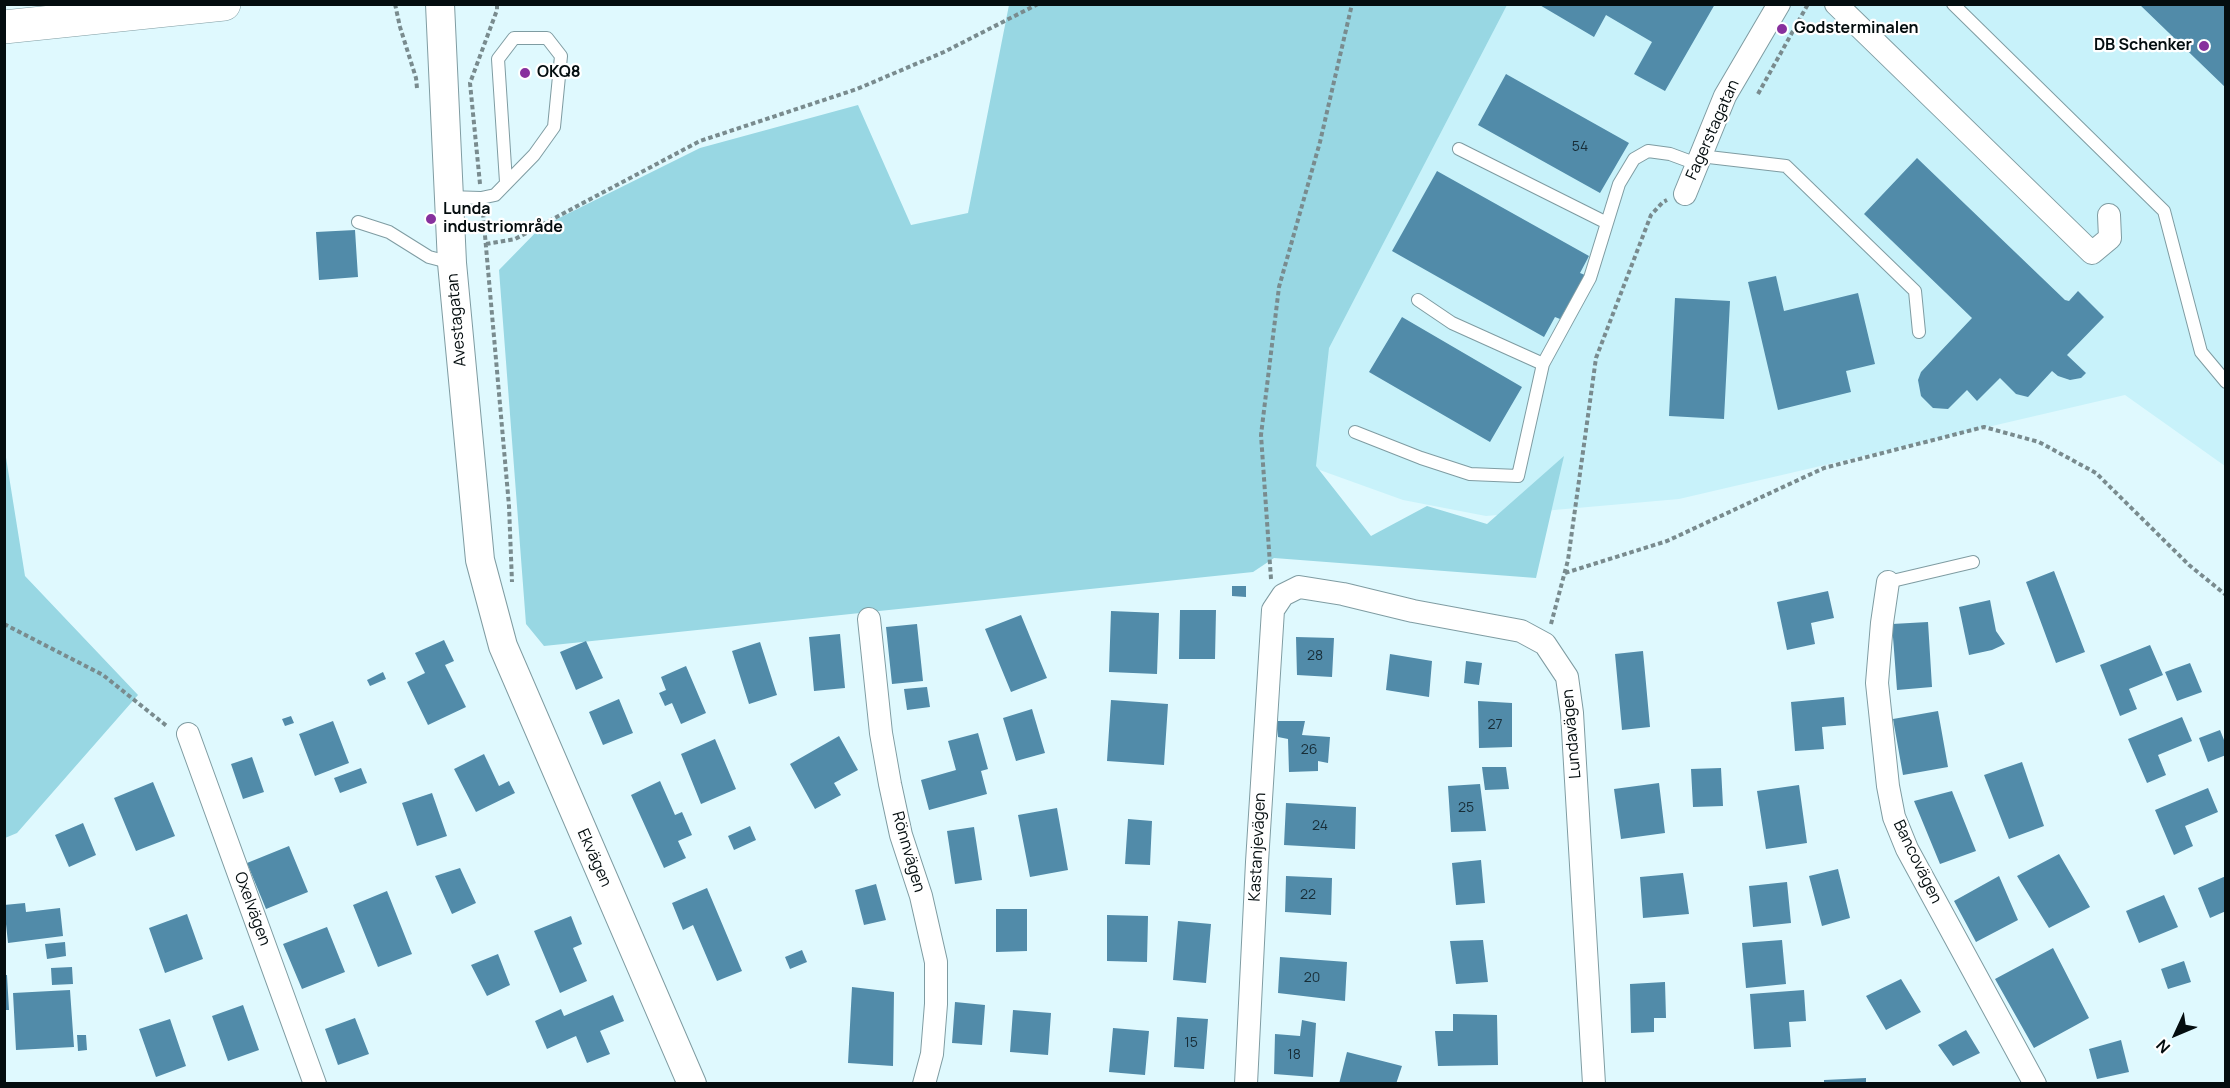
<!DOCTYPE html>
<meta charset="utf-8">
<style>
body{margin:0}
#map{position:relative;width:2230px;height:1088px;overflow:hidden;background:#dff9fe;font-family:Manrope,sans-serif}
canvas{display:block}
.frame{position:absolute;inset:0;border:6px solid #040d0f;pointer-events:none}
.north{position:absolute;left:2146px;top:1004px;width:60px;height:60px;-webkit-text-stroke:4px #fff;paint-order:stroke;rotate:226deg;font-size:16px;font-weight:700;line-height:24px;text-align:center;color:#040d0f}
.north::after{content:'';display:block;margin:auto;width:21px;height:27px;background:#040d0f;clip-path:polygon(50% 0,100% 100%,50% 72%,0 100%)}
</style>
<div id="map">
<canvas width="2230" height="1088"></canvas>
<div class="frame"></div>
<div class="north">N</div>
</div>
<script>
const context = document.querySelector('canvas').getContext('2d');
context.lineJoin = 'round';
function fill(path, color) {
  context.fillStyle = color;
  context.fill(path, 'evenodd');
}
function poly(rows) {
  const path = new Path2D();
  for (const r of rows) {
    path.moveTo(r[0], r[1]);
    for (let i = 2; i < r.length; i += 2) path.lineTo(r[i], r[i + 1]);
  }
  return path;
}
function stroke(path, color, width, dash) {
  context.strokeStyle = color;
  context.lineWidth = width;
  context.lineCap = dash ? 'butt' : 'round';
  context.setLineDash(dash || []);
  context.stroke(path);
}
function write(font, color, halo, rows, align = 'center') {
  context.font = font + ' Manrope,sans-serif';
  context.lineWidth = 4.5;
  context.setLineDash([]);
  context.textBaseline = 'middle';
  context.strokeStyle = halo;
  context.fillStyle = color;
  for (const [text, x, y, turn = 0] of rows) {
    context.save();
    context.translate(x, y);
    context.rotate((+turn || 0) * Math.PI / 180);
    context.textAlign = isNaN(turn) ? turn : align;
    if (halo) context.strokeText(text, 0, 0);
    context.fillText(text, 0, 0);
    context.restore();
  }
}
const built = poly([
 [1503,5,2225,5,2225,466,2125,395,1679,499,1486,516,1403,500,1303,464,1321,343]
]);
const green = poly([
 [1009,5,1507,5,1329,348,1316,466,1371,536,1427,506,1487,524,1564,456,1536,578,1274,558,1253,572,544,646,526,624,499,270,541,227,700,148,858,105,911,225,968,213],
 [4,445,25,576,138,695,17,833,5,838]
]);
const building = poly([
 [1538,4,1715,4,1665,91,1634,74,1652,42,1606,15,1594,37],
 [2139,4,2226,4,2226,88],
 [1506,74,1629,143,1600,193,1478,125],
 [1917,158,2065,300,2069,301,2078,291,2104,317,2067,355,2086,373,2081,378,2070,380,2058,376,2052,371,2028,397,2016,394,2000,378,1977,401,1967,390,1948,409,1933,408,1921,396,1918,380,1921,372,1972,318,1864,214],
 [1437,171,1589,256,1580,273,1585,275,1560,319,1555,317,1544,337,1392,251],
 [355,230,358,277,319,280,316,232],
 [1776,276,1784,311,1858,293,1875,364,1846,371,1851,392,1778,410,1748,282],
 [1675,298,1730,301,1724,419,1669,416],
 [1402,317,1522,387,1490,442,1369,372],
 [2054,571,2085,652,2056,663,2026,582],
 [1232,586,1246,586,1246,597,1232,596],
 [1828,591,1834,618,1811,623,1815,644,1787,650,1777,602],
 [1990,600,1996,631,2005,644,1992,650,1969,655,1959,607],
 [1180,610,1216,610,1215,659,1179,659],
 [1111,611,1159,613,1157,674,1109,672],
 [1021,615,1047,678,1011,692,985,629],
 [1928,622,1932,687,1897,690,1892,624],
 [917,624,923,681,892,684,886,627],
 [840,634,845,688,814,691,809,637],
 [1296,637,1334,638,1332,677,1297,675],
 [444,640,454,661,445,665,466,707,428,725,407,682,425,673,415,653],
 [586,641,603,678,576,690,560,652],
 [760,642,777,695,749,704,732,651],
 [2150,645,2163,675,2129,689,2137,709,2120,716,2100,665],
 [1643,651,1650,727,1622,730,1615,654],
 [1390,654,1432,661,1429,697,1386,690],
 [1466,661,1482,663,1479,685,1464,683],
 [2190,663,2202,692,2177,701,2165,672],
 [686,666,706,713,681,724,672,703,665,706,659,693,666,690,661,677],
 [383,672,386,679,370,686,367,680],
 [927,687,930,707,907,710,904,689],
 [1844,697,1846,725,1822,727,1824,749,1795,751,1791,702],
 [619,699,633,733,603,745,589,712],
 [1111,700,1168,704,1164,765,1107,761],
 [1478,701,1512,703,1512,747,1479,748],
 [1032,709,1045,753,1016,761,1003,718],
 [1938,711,1948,767,1903,775,1893,719],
 [291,716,294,723,285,726,282,719],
 [2182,717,2192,741,2158,755,2166,775,2147,783,2128,739],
 [333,721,349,763,315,776,299,734],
 [1276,721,1305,721,1302,735,1330,737,1328,763,1318,761,1318,771,1289,772,1288,739,1278,737],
 [2220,730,2226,745,2226,755,2208,762,2199,738],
 [978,733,988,769,981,771,987,794,929,810,921,780,956,770,948,741],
 [839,736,858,770,834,783,841,795,815,809,790,764],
 [715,739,736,789,701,804,681,754],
 [484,754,499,786,509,781,515,793,476,812,454,769],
 [252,757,264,792,243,799,231,764],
 [2022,762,2044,826,2009,839,1984,775],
 [1482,767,1506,767,1509,789,1485,790],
 [361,768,367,783,340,793,334,778],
 [1721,768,1723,806,1693,807,1691,769],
 [660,781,675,815,682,812,692,835,678,841,686,858,664,868,631,795],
 [153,782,175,836,136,851,114,798],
 [1659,783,1665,833,1621,839,1614,789],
 [1480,784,1486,831,1451,832,1448,786],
 [1799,785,1807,843,1766,849,1757,791],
 [2208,788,2218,812,2185,826,2193,846,2174,855,2155,810],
 [1952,791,1976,851,1940,864,1914,801],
 [432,793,447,836,417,846,402,803],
 [1286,803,1356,807,1355,849,1284,845],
 [1057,808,1068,870,1030,877,1018,815],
 [1128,819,1152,821,1150,865,1125,864],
 [83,823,96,855,69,867,55,835],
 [750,826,756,840,734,850,728,836],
 [974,827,982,880,955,884,947,831],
 [289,846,308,892,266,909,247,863],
 [2059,854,2090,907,2049,928,2017,876],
 [1481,860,1485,903,1456,905,1452,863],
 [460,868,476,903,452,914,435,876],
 [1838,869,1850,918,1822,926,1809,876],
 [1683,873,1689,914,1643,918,1640,877],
 [1286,876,1332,878,1331,915,1285,912],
 [1999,876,2018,920,1976,942,1954,901],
 [2226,876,2226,911,2210,918,2198,888],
 [1787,882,1791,923,1753,927,1749,886],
 [876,884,886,920,864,925,855,890],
 [707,888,742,971,717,981,693,925,683,930,672,903],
 [387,891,412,954,378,967,353,905],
 [2164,895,2178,927,2139,943,2126,911],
 [25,903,26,912,60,908,63,936,8,943,4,905],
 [996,909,1027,909,1027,951,996,952],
 [187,914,203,959,165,973,149,928],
 [1107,915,1148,916,1147,962,1107,961],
 [571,916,582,944,573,948,587,981,560,993,534,931],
 [1178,921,1211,924,1206,983,1173,980],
 [327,927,345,972,302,989,283,944],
 [1483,940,1488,982,1456,984,1450,941],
 [1782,940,1786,984,1746,988,1742,943],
 [65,942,66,956,47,959,45,944],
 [2053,948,2089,1018,2034,1048,1995,979],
 [802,950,807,962,790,969,785,957],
 [498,954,510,985,487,996,471,965],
 [1280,957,1347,962,1345,1001,1278,993],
 [2184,961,2191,982,2168,989,2161,969],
 [72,967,73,984,52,985,51,968],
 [4,975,7,975,9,1010,4,1010],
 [1901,979,1921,1012,1886,1030,1866,996],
 [1665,982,1666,1018,1654,1018,1654,1032,1631,1033,1630,984],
 [852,987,894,992,893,1066,848,1063],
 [70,990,74,1047,16,1050,13,993],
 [1804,990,1806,1021,1789,1022,1791,1047,1754,1049,1750,994],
 [613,995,624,1021,600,1031,610,1054,587,1063,576,1036,547,1049,535,1021,561,1009,564,1016],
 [955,1002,985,1005,982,1045,952,1043],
 [243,1005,259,1050,228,1061,212,1016],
 [1013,1010,1051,1013,1048,1055,1010,1052],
 [1453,1014,1497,1015,1498,1065,1438,1066,1435,1031,1453,1031],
 [1177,1017,1208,1019,1204,1069,1174,1067],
 [355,1018,369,1054,338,1065,325,1029],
 [170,1019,186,1066,156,1077,139,1029],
 [1302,1020,1316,1023,1313,1077,1274,1074,1275,1034,1300,1036],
 [1113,1028,1149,1031,1145,1075,1109,1072],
 [1966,1030,1980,1053,1953,1066,1938,1045],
 [77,1035,86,1035,87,1050,78,1051],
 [2121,1040,2129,1072,2097,1079,2089,1049],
 [1347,1052,1402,1066,1396,1084,1339,1084],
 [1866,1078,1866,1084,1824,1084,1824,1080]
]);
const path = poly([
 [395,4,400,27,416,78,417,88],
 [1758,94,1808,4],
 [480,184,470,83,497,10,497,4],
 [483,213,509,506,512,582],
 [486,244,515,239,700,141,857,89,944,52,1038,4],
 [1565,573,1667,541,1824,468,1984,427,2039,442,2096,473,2189,565,2226,595],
 [1271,579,1261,435,1279,287,1320,142,1352,4],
 [4,624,103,675,168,727],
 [1551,624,1568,560,1596,358,1651,215,1663,202,1667,200]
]);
const service = poly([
 [1953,4,2164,211,2201,352,2226,382],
 [1459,149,1607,223],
 [1700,156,1786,166,1915,291,1919,332],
 [448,197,481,198,495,195,534,155,554,127,561,56,547,38,514,38,498,59,506,182],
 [358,222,389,232,429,257,452,263],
 [1418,300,1452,323,1543,364],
 [1355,432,1421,458,1470,474,1518,476,1543,364,1590,278,1619,184,1634,159,1648,151,1670,154,1697,164],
 [1888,582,1973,562]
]);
const minor = poly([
 [1836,4,2092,253,2110,238,2109,215],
 [1685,194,1725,96,1779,4],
 [1888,582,1882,623,1877,683,1888,786,1894,817,1907,849,2035,1084],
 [869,619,881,733,890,784,901,835,921,896,936,962,936,1004,932,1054,924,1084],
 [188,734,315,1084],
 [1246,1084,1257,862,1273,610,1283,595,1299,587,1343,594,1413,611,1521,631,1545,644,1567,677,1572,713,1594,1084]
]);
const tertiary = poly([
 [440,4,452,263,480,560,503,646,692,1084]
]);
const secondary = poly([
 [4,27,224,4]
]);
const markers = [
 [1782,29,6,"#87309d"],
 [2204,46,6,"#87309d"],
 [525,73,6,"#87309d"],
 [431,219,6,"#87309d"]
];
const numberNames = [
 ["54",1580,147],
 ["28",1315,656],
 ["27",1495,725],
 ["26",1309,750],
 ["25",1466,808],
 ["24",1320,826],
 ["22",1308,895],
 ["20",1312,978],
 ["15",1191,1043],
 ["18",1294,1055]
];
const poiNames = [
 ["Godsterminalen",1794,29],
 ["DB Schenker",2192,46,"right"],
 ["OKQ8",537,73],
 ["Lunda",443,210],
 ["industriområde",443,228]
];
const streetNames = [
 ["Fagerstagatan",1713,130,-66],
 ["Avestagatan",457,320,-95],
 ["Lundavägen",1572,734,-95],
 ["Kastanjevägen",1258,847,-87],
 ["Rönnvägen",908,852,74],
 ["Ekvägen",594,858,66],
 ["Bancovägen",1917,862,64],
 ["Oxelvägen",252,909,70]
];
fill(built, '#c8f2fa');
fill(green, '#98d7e3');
fill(building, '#518ba9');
stroke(service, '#7f9ca2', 14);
stroke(minor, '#7f9ca2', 24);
stroke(tertiary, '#7f9ca2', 30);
stroke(secondary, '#7f9ca2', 34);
stroke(path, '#798b8e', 4, [4.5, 3]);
stroke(service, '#fff', 12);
stroke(minor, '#fff', 22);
stroke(tertiary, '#fff', 28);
stroke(secondary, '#fff', 33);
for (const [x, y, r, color] of markers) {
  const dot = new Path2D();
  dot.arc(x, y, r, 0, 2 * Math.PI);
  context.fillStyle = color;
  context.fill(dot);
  stroke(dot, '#fff', 2);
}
write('14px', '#172c36', null, numberNames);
write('bold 16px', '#040d0f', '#fff', poiNames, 'left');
write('16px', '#040d0f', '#fff', streetNames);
</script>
